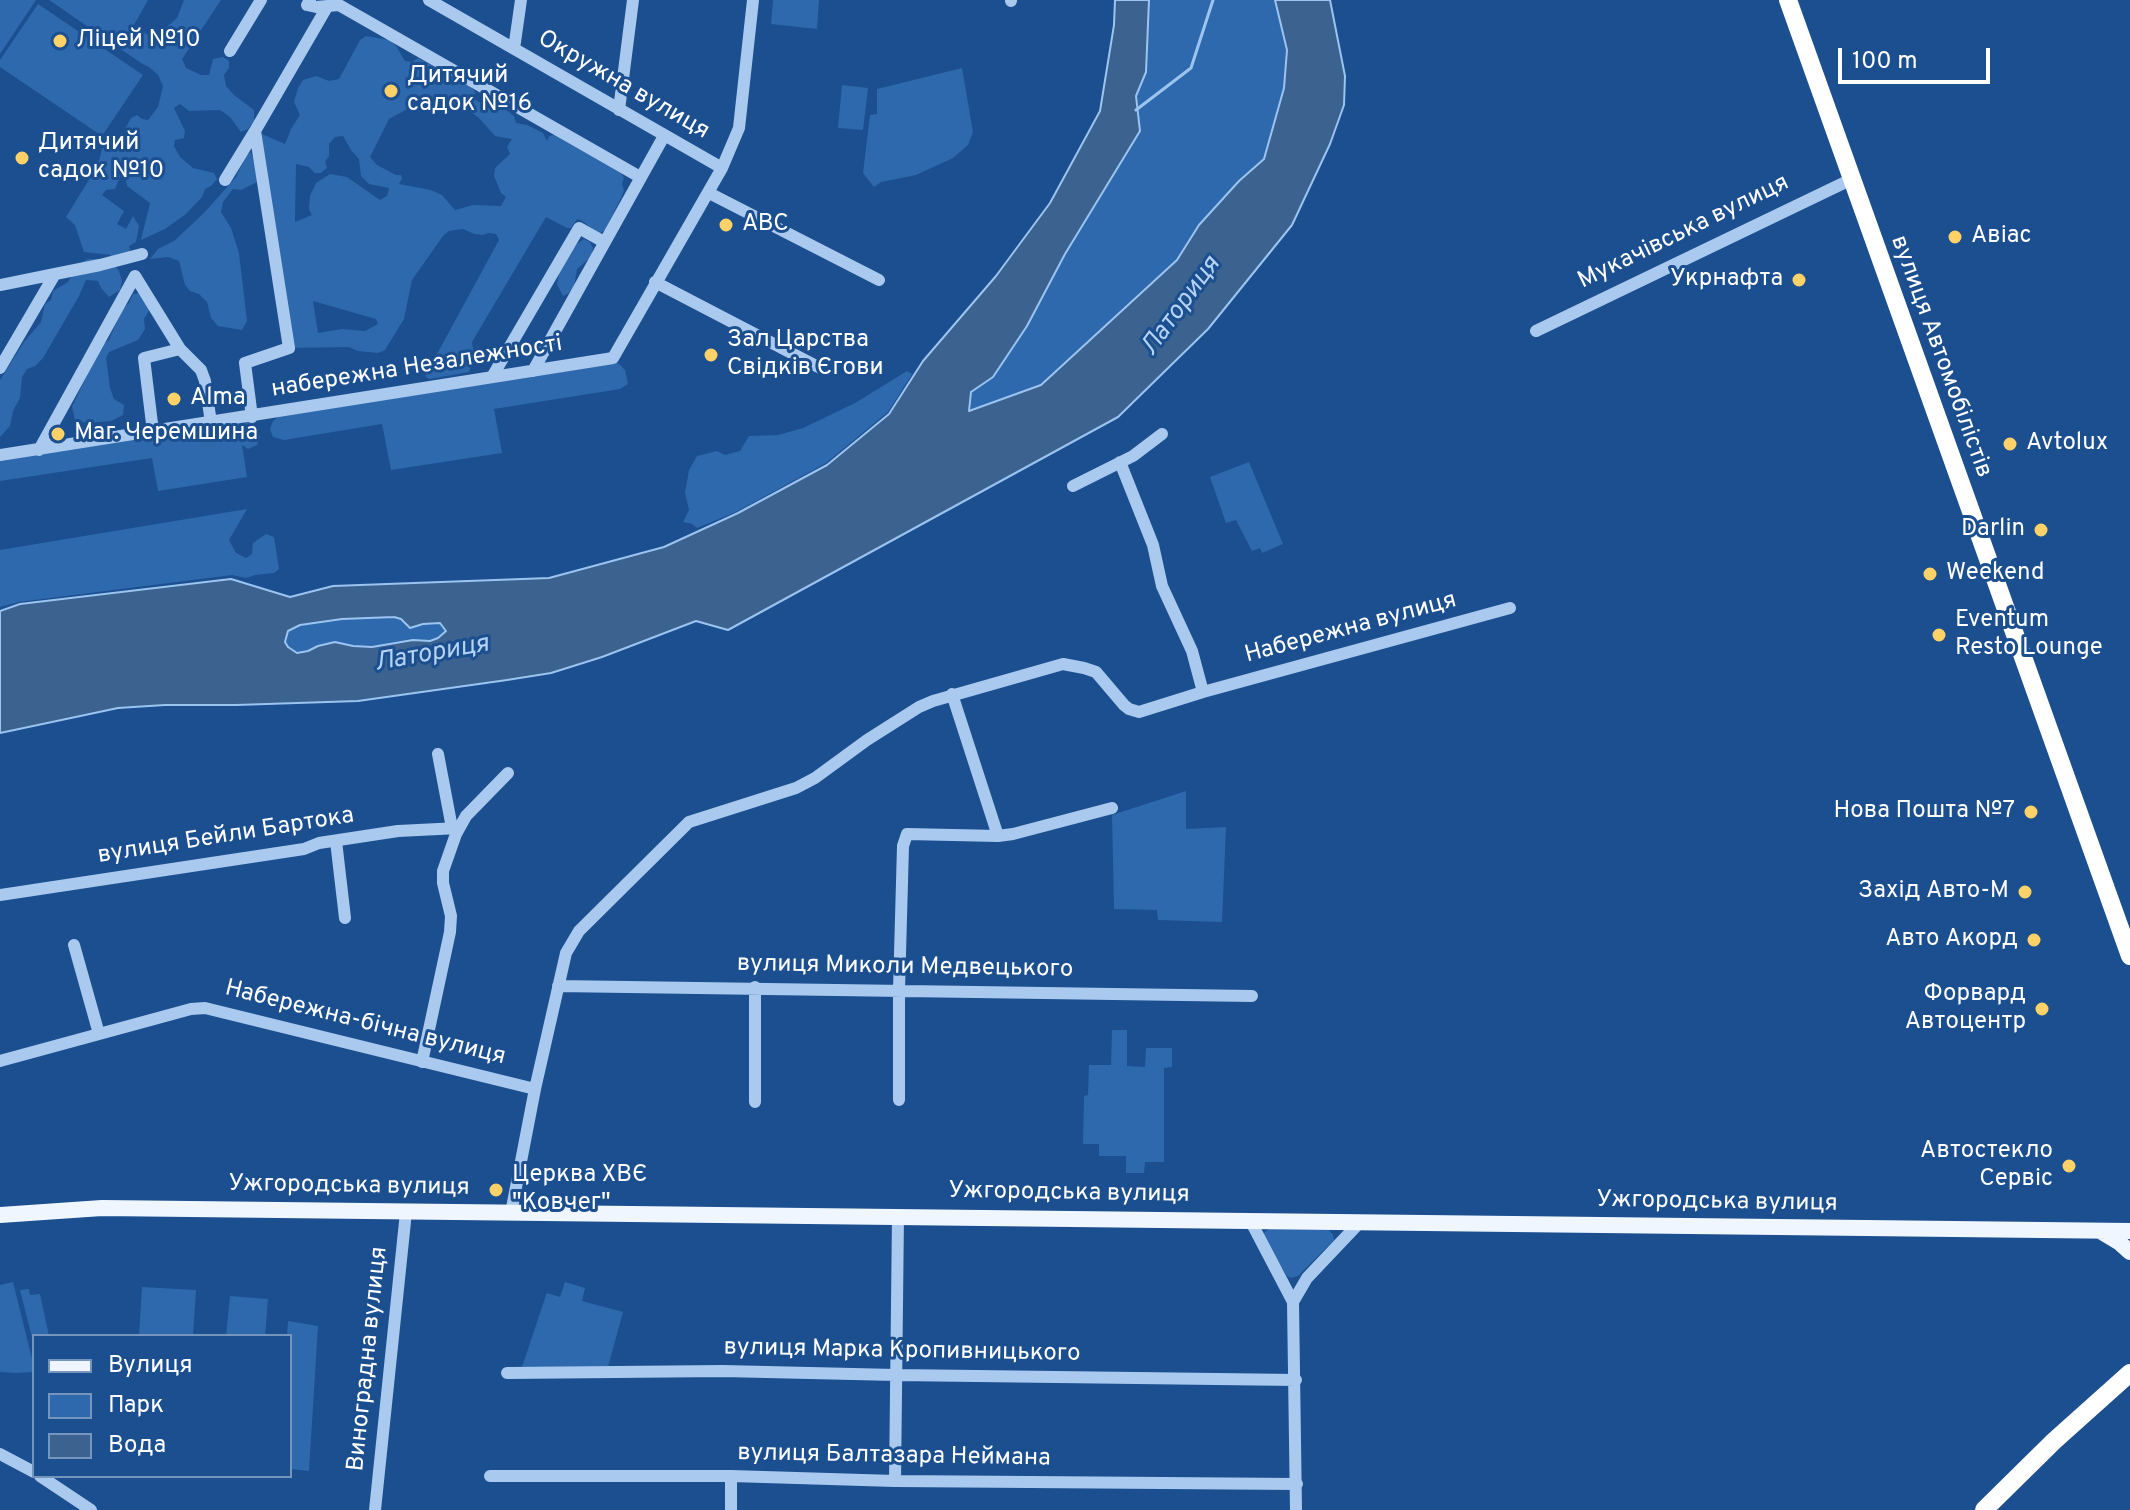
<!DOCTYPE html>
<meta charset="utf-8">
<style>
body{margin:0}
#map{position:relative;width:2130px;height:1510px;overflow:hidden;background:#1b4f8f;font-family:Overpass,sans-serif}
canvas{display:block}
.legend{position:absolute;left:32px;top:1334px;width:260px;height:144px;box-sizing:border-box;background:#1b4f8f;border:2px solid #7695bc;margin:0;padding:10px 14px;list-style:none;font-size:24px;color:#fff}
.legend li{display:flex;align-items:center;gap:16px;height:40px}
.legend b{width:40px;border:2px solid #7695bc}
.scale{position:absolute;left:1838px;top:48px;width:152px;height:36px;box-sizing:border-box;border:4px solid #fff;border-top:0;padding-left:10px;font-size:24px;line-height:28px;white-space:nowrap;color:#fff;-webkit-text-stroke:6px #1b4f8f;paint-order:stroke}
</style>
<div id="map">
<canvas width="2130" height="1510"></canvas>
<ul class="legend">
<li><b style="height:10px;background:#f0f6ff"></b>Вулиця</li>
<li><b style="height:22px;background:#2e69ad"></b>Парк</li>
<li><b style="height:22px;background:#3c6290"></b>Вода</li>
</ul>
<div class="scale">100 m</div>
</div>
<script>
const context = document.querySelector('canvas').getContext('2d');
context.lineJoin = 'round';
function fill(path, color) {
  context.fillStyle = color;
  context.fill(path, 'evenodd');
}
function poly(rows) {
  const path = new Path2D();
  for (const r of rows) {
    path.moveTo(r[0], r[1]);
    for (let i = 2; i < r.length; i += 2) path.lineTo(r[i], r[i + 1]);
  }
  return path;
}
function stroke(path, color, width, dash) {
  context.strokeStyle = color;
  context.lineWidth = width;
  context.lineCap = dash ? 'butt' : 'round';
  context.setLineDash(dash || []);
  context.stroke(path);
}
function write(font, color, halo, rows, align = 'center') {
  context.font = font + ' Overpass,sans-serif';
  context.lineWidth = 6;
  context.setLineDash([]);
  context.textBaseline = 'middle';
  context.strokeStyle = halo;
  context.fillStyle = color;
  for (const [text, x, y, turn = 0] of rows) {
    context.save();
    context.translate(x, y);
    context.rotate((+turn || 0) * Math.PI / 180);
    context.textAlign = isNaN(turn) ? turn : align;
    if (halo) context.strokeText(text, 0, 0);
    context.fillText(text, 0, 0);
    context.restore();
  }
}
const green = poly([
 [0,0,36,0,0,54],
 [49,0,148,0,134,25,152,38,161,32,177,18,184,0,221,0,182,59,186,68,201,75,209,75,213,59,223,57,229,61,229,68,224,75,226,86,234,95,254,110,254,121,248,129,241,132,230,117,220,110,189,111,180,104,174,108,185,131,184,138,175,140,174,146,180,157,193,168,214,173,217,179,211,186,205,189,202,197,186,214,165,229,141,240,150,203,127,186,126,181,131,170,127,169,121,174,115,189,106,190,102,195,124,211,117,224,126,229,133,216,139,226,136,242,129,246,133,260,128,264,122,265,110,255,84,252,75,225,66,217,98,165,102,149,109,143,123,145,126,138,125,129,131,118,137,115,142,119,148,120,158,107,163,86,158,75,149,67,141,63],
 [773,0,819,0,817,29,771,24],
 [1149,0,1275,0,1287,50,1284,88,1265,159,1239,181,1199,225,1177,260,1041,385,968,411,971,392,993,377,1027,326,1065,254,1140,131,1136,96,1146,72],
 [38,4,143,75,102,136,0,67,0,60],
 [366,36,389,40,396,46,405,61,412,62,418,58,440,70,447,72,456,82,470,86,475,92,476,100,481,103,492,99,514,116,516,123,527,125,543,133,547,141,549,136,554,135,621,173,624,178,622,184,624,190,621,198,605,230,599,234,581,220,577,219,571,228,567,228,546,217,472,342,474,358,469,372,429,379,425,376,499,240,496,234,488,233,483,235,474,234,463,229,449,231,443,236,412,280,404,319,385,350,378,353,358,351,349,347,289,348,255,131,285,144,291,129,300,115,294,102,298,88,303,80,316,76,329,81,339,79,360,40],
 [436,104,447,106,461,105,479,118,495,136,512,139,507,147,510,154,495,168,494,176,501,193,506,197,501,206,473,205,455,210,442,195,431,190,399,184,402,179,401,175,396,175,377,165,370,157,389,119,411,107,432,113,436,111],
 [343,136,351,150,359,159,361,176,369,184,389,188,387,196,380,200,347,177,330,174,316,183,310,196,309,209,312,215,295,222,296,164,309,167,315,173,321,173,327,168,325,162,329,156,329,144,335,137],
 [313,301,376,319,378,324,365,331,342,329,318,333],
 [962,68,973,132,968,145,953,158,916,175,881,182,874,187,863,173,870,115,877,114,877,89],
 [842,85,868,88,863,130,838,128],
 [251,152,257,172,257,182,241,190,233,189,223,202,221,212,231,228,239,253,247,321,242,330,218,326,211,318,207,302,199,294,190,291,185,285,179,261,168,257,150,259,158,249,174,241,204,213,236,177,246,156],
 [584,239,590,242,593,248,591,257,577,269,574,287,569,293,563,296,557,284,560,269,577,244],
 [88,259,101,259,115,266,119,271,122,281,120,290,109,297,101,288,98,281,86,280,79,296,43,358,35,366,27,369,22,377,20,398,13,411,10,426,0,437,0,380,24,342,41,322,45,304,51,300,53,291,68,282,80,263],
 [139,293,150,309,144,319,145,329,138,340,109,352,106,358,110,388,114,399,124,405,123,415,111,421,87,423,75,420,72,407,101,345,109,340,122,309,129,303,133,294],
 [613,358,625,370,628,384,620,389,494,409,502,453,391,470,382,424,284,440,273,437,270,429,273,421,286,411],
 [907,371,912,374,888,412,826,463,736,512,697,528,692,524,683,522,689,510,685,493,689,470,697,456,717,451,725,455,740,451,749,436,778,435,803,428,855,403],
 [247,417,257,425,260,437,257,445,248,449,242,445,247,477,158,491,152,458,0,481,0,455],
 [1249,462,1283,544,1262,553,1260,548,1252,551,1236,520,1226,523,1210,477],
 [247,509,229,540,236,553,246,558,252,554,253,543,266,534,274,537,279,569,274,573,255,575,246,578,232,575,19,602,0,607,0,550],
 [394,616,401,618,410,628,423,624,440,623,446,631,438,638,430,641,412,640,372,647,353,646,335,642,318,646,308,651,297,653,288,647,285,642,288,631,300,625,342,619],
 [1186,791,1186,829,1226,827,1222,922,1158,920,1157,910,1114,909,1112,815],
 [1112,1030,1127,1030,1127,1066,1145,1067,1146,1048,1172,1048,1172,1067,1164,1068,1164,1162,1145,1162,1144,1173,1126,1173,1126,1156,1099,1156,1099,1144,1083,1144,1084,1096,1088,1095,1089,1065,1111,1065],
 [1270,1228,1328,1229,1333,1235,1334,1240,1298,1276,1291,1278,1287,1276,1264,1238,1264,1233],
 [13,1282,34,1367,34,1372,15,1373,0,1372,0,1285],
 [565,1282,585,1288,582,1301,623,1312,608,1367,522,1367,546,1295,547,1293,560,1297],
 [142,1287,196,1290,193,1336,139,1336],
 [29,1289,30,1295,40,1294,49,1336,34,1336,34,1345,20,1290],
 [230,1296,268,1299,265,1336,226,1336],
 [288,1321,318,1326,309,1471,290,1469,290,1336,287,1336]
]);
const water = poly([
 [1115,0,1149,0,1146,72,1136,96,1140,131,1065,254,1027,326,993,377,971,392,969,411,1041,385,1177,260,1199,225,1239,181,1264,159,1284,88,1287,50,1275,0,1330,0,1345,76,1344,105,1330,144,1292,225,1208,329,1118,417,728,630,696,621,602,657,551,673,507,680,358,701,236,705,165,705,118,708,0,733,0,611,20,604,231,579,290,597,333,586,549,578,664,547,738,513,827,465,889,414,923,361,996,276,1050,203,1100,111,1114,25,1115,0],
 [394,617,401,619,410,628,423,624,440,623,446,631,438,638,430,641,413,640,372,647,353,646,335,642,318,646,308,651,297,653,288,647,285,642,288,631,300,625,342,619,394,617]
]);
const stream = poly([
 [1136,110,1191,68,1213,0]
]);
const minor = poly([
 [310,0,307,5,316,7,339,5,640,177],
 [1011,1,1011,0],
 [514,49,521,0],
 [230,51,261,0],
 [619,110,633,0],
 [722,168,739,128,753,0],
 [225,180,255,131],
 [709,193,879,280],
 [655,282,824,370],
 [0,285,55,274],
 [1536,331,1852,179],
 [0,368,55,274,100,265,142,254],
 [533,371,664,136],
 [492,377,579,228,604,242],
 [252,417,245,363,289,348,255,131,327,7],
 [153,432,144,358,180,349],
 [39,450,135,276,180,349,201,370,205,381,211,423],
 [0,455,613,358,722,168,429,0],
 [1120,462,1153,545,1162,586,1192,651,1203,692],
 [1073,486,1133,456,1162,434],
 [952,694,998,836,1013,834,1112,808],
 [438,754,452,828],
 [336,841,345,918],
 [0,895,304,849,319,843,398,831,459,828],
 [74,945,99,1034],
 [558,986,1252,996],
 [755,987,755,1102],
 [0,1061,191,1009,205,1008,535,1089],
 [422,1062,450,932,451,916,443,883,443,871,456,834,466,816,508,773],
 [899,1100,899,990,903,846,907,834,998,836],
 [511,1213,535,1089,566,953,579,931,689,822,796,788,815,778,867,740,919,707,933,701,1063,664,1084,668,1096,672,1124,705,1129,709,1139,712,1203,692,1510,608],
 [1250,1220,1293,1302,1296,1510],
 [1293,1302,1307,1278,1361,1221],
 [507,1373,723,1371,896,1375,1296,1380],
 [0,1454,34,1472],
 [40,1476,91,1510],
 [490,1476,731,1476,895,1481,1297,1484],
 [895,1481,898,1216],
 [375,1510,406,1212],
 [731,1510,731,1476]
]);
const major = poly([
 [0,1215,102,1208,2130,1231],
 [2100,1231,2120,1243,2130,1252]
]);
const highway = poly([
 [1788,0,2130,956],
 [1984,1510,2054,1441,2130,1373]
]);
const markers = [
 [60,41,8,"#ffd166"],
 [391,91,8,"#ffd166"],
 [22,158,8,"#ffd166"],
 [726,225,8,"#ffd166"],
 [1955,237,8,"#ffd166"],
 [1799,280,8,"#ffd166"],
 [711,355,8,"#ffd166"],
 [174,399,8,"#ffd166"],
 [58,434,8,"#ffd166"],
 [2010,444,8,"#ffd166"],
 [2041,530,8,"#ffd166"],
 [1930,574,8,"#ffd166"],
 [1939,635,8,"#ffd166"],
 [2031,812,8,"#ffd166"],
 [2025,892,8,"#ffd166"],
 [2034,940,8,"#ffd166"],
 [2042,1009,8,"#ffd166"],
 [2069,1166,8,"#ffd166"],
 [496,1190,8,"#ffd166"]
];
const poiNames = [
 ["Ліцей №10",76,41],
 ["Дитячий",407,77],
 ["садок №16",407,105],
 ["Дитячий",38,144],
 ["садок №10",38,172],
 ["ABC",742,225],
 ["Авіас",1971,237],
 ["Укрнафта",1783,280,"right"],
 ["Зал Царства",727,341],
 ["Свідків Єгови",727,369],
 ["Alma",190,399],
 ["Маг. Черемшина",74,434],
 ["Avtolux",2026,444],
 ["Darlin",2025,530,"right"],
 ["Weekend",1946,574],
 ["Eventum",1955,621],
 ["Resto Lounge",1955,649],
 ["Нова Пошта №7",2015,812,"right"],
 ["Захід Авто-М",2009,892,"right"],
 ["Авто Акорд",2018,940,"right"],
 ["Форвард",2026,995,"right"],
 ["Автоцентр",2026,1023,"right"],
 ["Автостекло",2053,1152,"right"],
 ["Сервіс",2053,1180,"right"],
 ["Церква ХВЄ",512,1176],
 ["\"Ковчег\"",512,1204]
];
const streetNames = [
 ["Окружна вулиця",623,86,30],
 ["Мукачівська вулиця",1684,233,-26],
 ["вулиця Автомобілістів",1940,357,70],
 ["набережна Незалежності",417,368,-9],
 ["Набережна вулиця",1351,629,-15],
 ["вулиця Бейли Бартока",226,837,-9],
 ["вулиця Миколи Медвецького",905,968,1],
 ["Набережна-бічна вулиця",365,1024,14],
 ["Ужгородська вулиця",349,1187,1],
 ["Ужгородська вулиця",1069,1194,1],
 ["Ужгородська вулиця",1717,1203,1],
 ["вулиця Марка Кропивницького",902,1352,1],
 ["Виноградна вулиця",369,1359,-84],
 ["вулиця Балтазара Неймана",894,1457,1]
];
const waterNames = [
 ["Латориця",1182,307,-54],
 ["Латориця",432,655,-10]
];
fill(green, '#2e69ad');
fill(water, '#3c6290');
stroke(water, '#9cc4f0', 2);
stroke(stream, '#9cc4f0', 3);
stroke(minor, '#a9c9ee', 12);
stroke(major, '#f0f6ff', 16);
stroke(highway, '#fff', 18);
for (const [x, y, r, color] of markers) {
  const dot = new Path2D();
  dot.arc(x, y, r, 0, 2 * Math.PI);
  context.fillStyle = color;
  context.fill(dot);
  stroke(dot, '#1b4f8f', 3);
}
write('24px', '#fff', '#1b4f8f', poiNames, 'left');
write('24px', '#fff', '#1b4f8f', streetNames);
write('italic 26px', '#b5d3f5', '#1b4f8f', waterNames);
</script>
